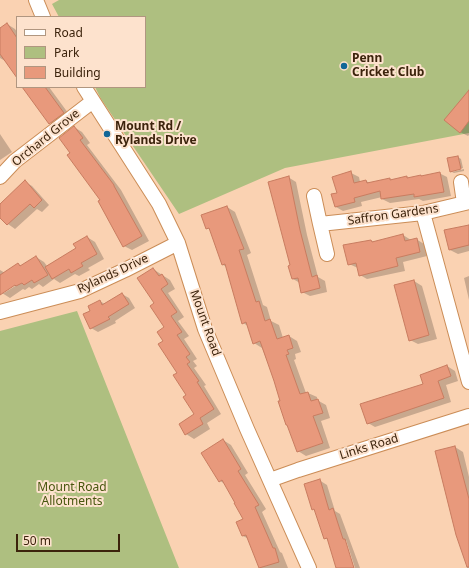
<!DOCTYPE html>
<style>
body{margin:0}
#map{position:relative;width:469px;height:568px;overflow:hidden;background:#fad2b2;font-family:"Noto Sans",sans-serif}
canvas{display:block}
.legend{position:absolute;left:16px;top:16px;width:130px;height:72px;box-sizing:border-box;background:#fde2cd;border:1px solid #b09680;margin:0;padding:5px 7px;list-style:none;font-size:12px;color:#3c230c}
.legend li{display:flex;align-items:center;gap:8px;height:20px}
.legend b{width:20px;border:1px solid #b09680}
.scale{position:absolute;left:16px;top:534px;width:104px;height:18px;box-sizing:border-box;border:2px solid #3c230c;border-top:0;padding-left:5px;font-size:12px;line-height:14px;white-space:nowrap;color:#3c230c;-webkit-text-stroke:3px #fde2cd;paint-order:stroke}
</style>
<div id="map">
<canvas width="469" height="568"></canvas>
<ul class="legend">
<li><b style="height:5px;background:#fff"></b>Road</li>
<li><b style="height:11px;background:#aebf80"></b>Park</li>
<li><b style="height:11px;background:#e8997c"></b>Building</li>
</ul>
<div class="scale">50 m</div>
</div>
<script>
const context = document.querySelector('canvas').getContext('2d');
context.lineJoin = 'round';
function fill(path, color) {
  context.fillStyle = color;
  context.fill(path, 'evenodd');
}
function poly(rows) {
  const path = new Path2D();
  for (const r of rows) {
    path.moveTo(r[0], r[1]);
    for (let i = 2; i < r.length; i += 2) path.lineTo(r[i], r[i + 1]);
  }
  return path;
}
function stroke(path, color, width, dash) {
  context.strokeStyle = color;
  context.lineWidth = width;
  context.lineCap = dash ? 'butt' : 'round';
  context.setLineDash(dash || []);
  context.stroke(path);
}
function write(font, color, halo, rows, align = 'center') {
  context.font = font + ' "Noto Sans",sans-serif';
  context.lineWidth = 4;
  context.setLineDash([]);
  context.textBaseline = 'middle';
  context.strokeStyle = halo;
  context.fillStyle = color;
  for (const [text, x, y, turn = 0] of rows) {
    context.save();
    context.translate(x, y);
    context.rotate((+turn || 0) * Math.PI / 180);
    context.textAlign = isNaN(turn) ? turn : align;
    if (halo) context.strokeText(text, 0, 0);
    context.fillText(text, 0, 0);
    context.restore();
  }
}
const green = poly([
 [59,0,469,0,469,133,285,168,179,214,101,99,95,87,145,87,145,17,59,17,52,4],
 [77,311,179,568,0,568,0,331]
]);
const shadow = poly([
 [7,24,15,29,17,32,17,76,7,62,0,58,0,29],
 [25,87,49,87,71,117,58,128,50,123],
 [469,98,469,135,468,136,460,132],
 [74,127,82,132,90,143,87,145,121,190,149,241,132,250,124,246,101,200,71,153],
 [0,134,12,152,0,160],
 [458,157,461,159,463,168,452,170,452,172,450,171],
 [464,169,464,171,454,173,452,172],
 [351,173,359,177,360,182,366,181,370,183,390,179,392,180,406,177,409,178,421,176,422,177,439,173,447,177,451,196,423,201,419,199,390,203,382,199,382,197,361,202,362,206,343,211,336,207,338,193],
 [288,177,296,182,307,235,318,277,325,281,327,292,310,296,302,292,300,283,293,279,291,266],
 [25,182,32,186,49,205,42,212,37,209,15,229,8,224,0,216,0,205],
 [227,207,235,212,251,253,247,255,263,305,267,307,271,321,279,325,283,338,289,336,297,341,301,352,295,354,296,359,294,360,306,393,308,393,317,397,317,400,326,405,330,418,321,421,330,448,306,456,298,451,275,381,262,348,254,343,248,326,243,323,227,267,223,265,211,230,207,228],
 [469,226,469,251,458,254,450,250],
 [403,235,411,240,416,239,424,244,427,256,403,262,405,271,367,279,360,275,358,268,349,264,371,241,374,242],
 [87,237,95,242,104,259,88,268,90,270,79,276,75,274,60,283,54,279,43,287,39,284,32,289,29,287,25,290,23,289,10,298,2,293,0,289,0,270,5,273,18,264,22,266,36,257,44,262,47,266,77,248],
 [19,282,20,283,4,293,4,291],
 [153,269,170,280,175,289,168,293,184,317,178,321,189,336,184,339,197,359,193,361,197,366,194,368,206,385,204,386,221,414,207,423,210,429,194,439,186,434,195,415,165,341,166,328,155,304],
 [469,276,469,300,464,278],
 [414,281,422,286,437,339,418,344,410,340,396,286],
 [122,294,129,298,135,308,115,321,116,323,98,332,91,328,84,315,92,311,100,301,106,305],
 [447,366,455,371,458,381,446,385,451,402,375,427,368,423,424,384],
 [223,440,231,445,248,473,245,475,266,509,262,512,280,552,282,553,288,568,260,568,249,539,243,536,245,520,225,484,220,481],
 [455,447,463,452,469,477,469,568,467,568,466,566,467,566],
 [319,480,327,485,335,511,340,514,360,568,355,568,346,540,344,540,353,568,339,568,329,540,325,538,316,510,313,509]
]);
const building = poly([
 [7,23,17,38,17,78,0,54,0,28,7,23],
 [22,87,45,87,64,113,49,124,22,87],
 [469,90,469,121,460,133,444,120,469,90],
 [74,126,83,138,80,140,114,185,114,186,142,236,123,247,98,201,100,200,67,155,70,153,59,138,74,126],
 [458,156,461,169,450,172,447,158,458,156],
 [351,171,354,183,366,180,367,183,390,178,390,180,407,176,407,178,421,175,421,176,440,172,444,192,414,197,414,194,381,199,380,191,354,198,355,202,335,207,331,194,337,193,332,177,351,171],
 [289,176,300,230,312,277,317,275,320,288,301,293,298,278,292,279,288,266,290,265,268,182,289,176],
 [25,180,42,200,34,208,30,204,7,225,0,218,0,204,25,180],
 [227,206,244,249,239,250,256,302,259,301,265,321,270,319,277,339,289,335,293,348,287,350,289,354,286,355,300,394,308,392,311,401,318,399,323,413,313,416,323,443,297,452,287,425,286,425,278,401,280,401,274,381,260,341,253,344,246,322,242,324,225,264,222,265,209,228,206,229,201,215,227,206],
 [469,225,469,245,449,250,444,230,469,225],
 [403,234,405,241,417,238,420,252,396,258,398,266,359,276,356,263,348,265,343,245,371,240,372,242,403,234],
 [87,236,97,254,81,263,83,266,71,273,69,269,52,279,45,267,76,248,73,244,87,236],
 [36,256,48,275,34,283,32,280,24,285,22,283,16,286,15,285,0,295,0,275,18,263,20,266,36,256],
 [153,268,159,276,162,274,168,284,161,289,177,312,171,316,182,332,177,335,190,354,186,357,190,362,187,364,199,381,197,382,214,409,200,418,203,424,185,435,179,424,194,414,183,397,186,395,173,375,177,373,158,344,163,341,157,332,164,327,150,306,154,303,137,278,153,268],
 [414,280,429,335,409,341,394,285,414,280],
 [122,293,129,304,108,317,110,319,90,329,83,314,90,311,88,306,100,300,102,305,122,293],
 [447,365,451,376,438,381,444,398,367,424,360,404,423,384,420,375,447,365],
 [223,439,241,469,238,471,259,505,255,507,273,548,275,548,279,562,259,568,246,535,242,536,236,522,243,519,234,503,235,503,222,480,219,482,201,453,223,439],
 [455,446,469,499,469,567,467,567,456,535,435,451,455,446],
 [320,479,329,510,333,508,343,539,345,539,354,568,336,568,327,538,324,539,314,509,312,510,304,484,320,479]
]);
const street = poly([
 [36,0,43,17],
 [84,87,159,204,178,243,205,329,247,429,309,568],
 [0,177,15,161,93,101],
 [461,182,464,203],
 [314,196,320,224,423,213,469,202],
 [423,213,469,382],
 [320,224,327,254],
 [0,312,80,291,125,270,178,243],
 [270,480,298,470,469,416]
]);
const markers = [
 [344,66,4,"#116697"],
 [107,134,4,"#116697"]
];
const poiNames = [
 ["Penn",352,59],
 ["Cricket Club",352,73],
 ["Mount Rd /",115,127],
 ["Rylands Drive",115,141]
];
const streetNames = [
 ["Orchard Grove",46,138,-39],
 ["Saffron Gardens",393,215,-8],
 ["Rylands Drive",113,274,-25],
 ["Mount Road",205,323,70],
 ["Links Road",369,447,-17]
];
const parkNames = [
 ["Mount Road",72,488],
 ["Allotments",72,502]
];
fill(green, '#aebf80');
fill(shadow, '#0003');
fill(building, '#e8997c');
stroke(building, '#c87c60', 1);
stroke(street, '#cb8d57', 16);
stroke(street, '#fff', 14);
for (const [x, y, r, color] of markers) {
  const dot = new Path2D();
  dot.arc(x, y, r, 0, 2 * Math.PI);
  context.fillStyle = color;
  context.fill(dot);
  stroke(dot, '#fde2cd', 1.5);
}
write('bold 12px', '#3c230c', '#fde2cd', poiNames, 'left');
write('12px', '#3c230c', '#fde2cd', streetNames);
write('12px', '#48570f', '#fde2cd', parkNames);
</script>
